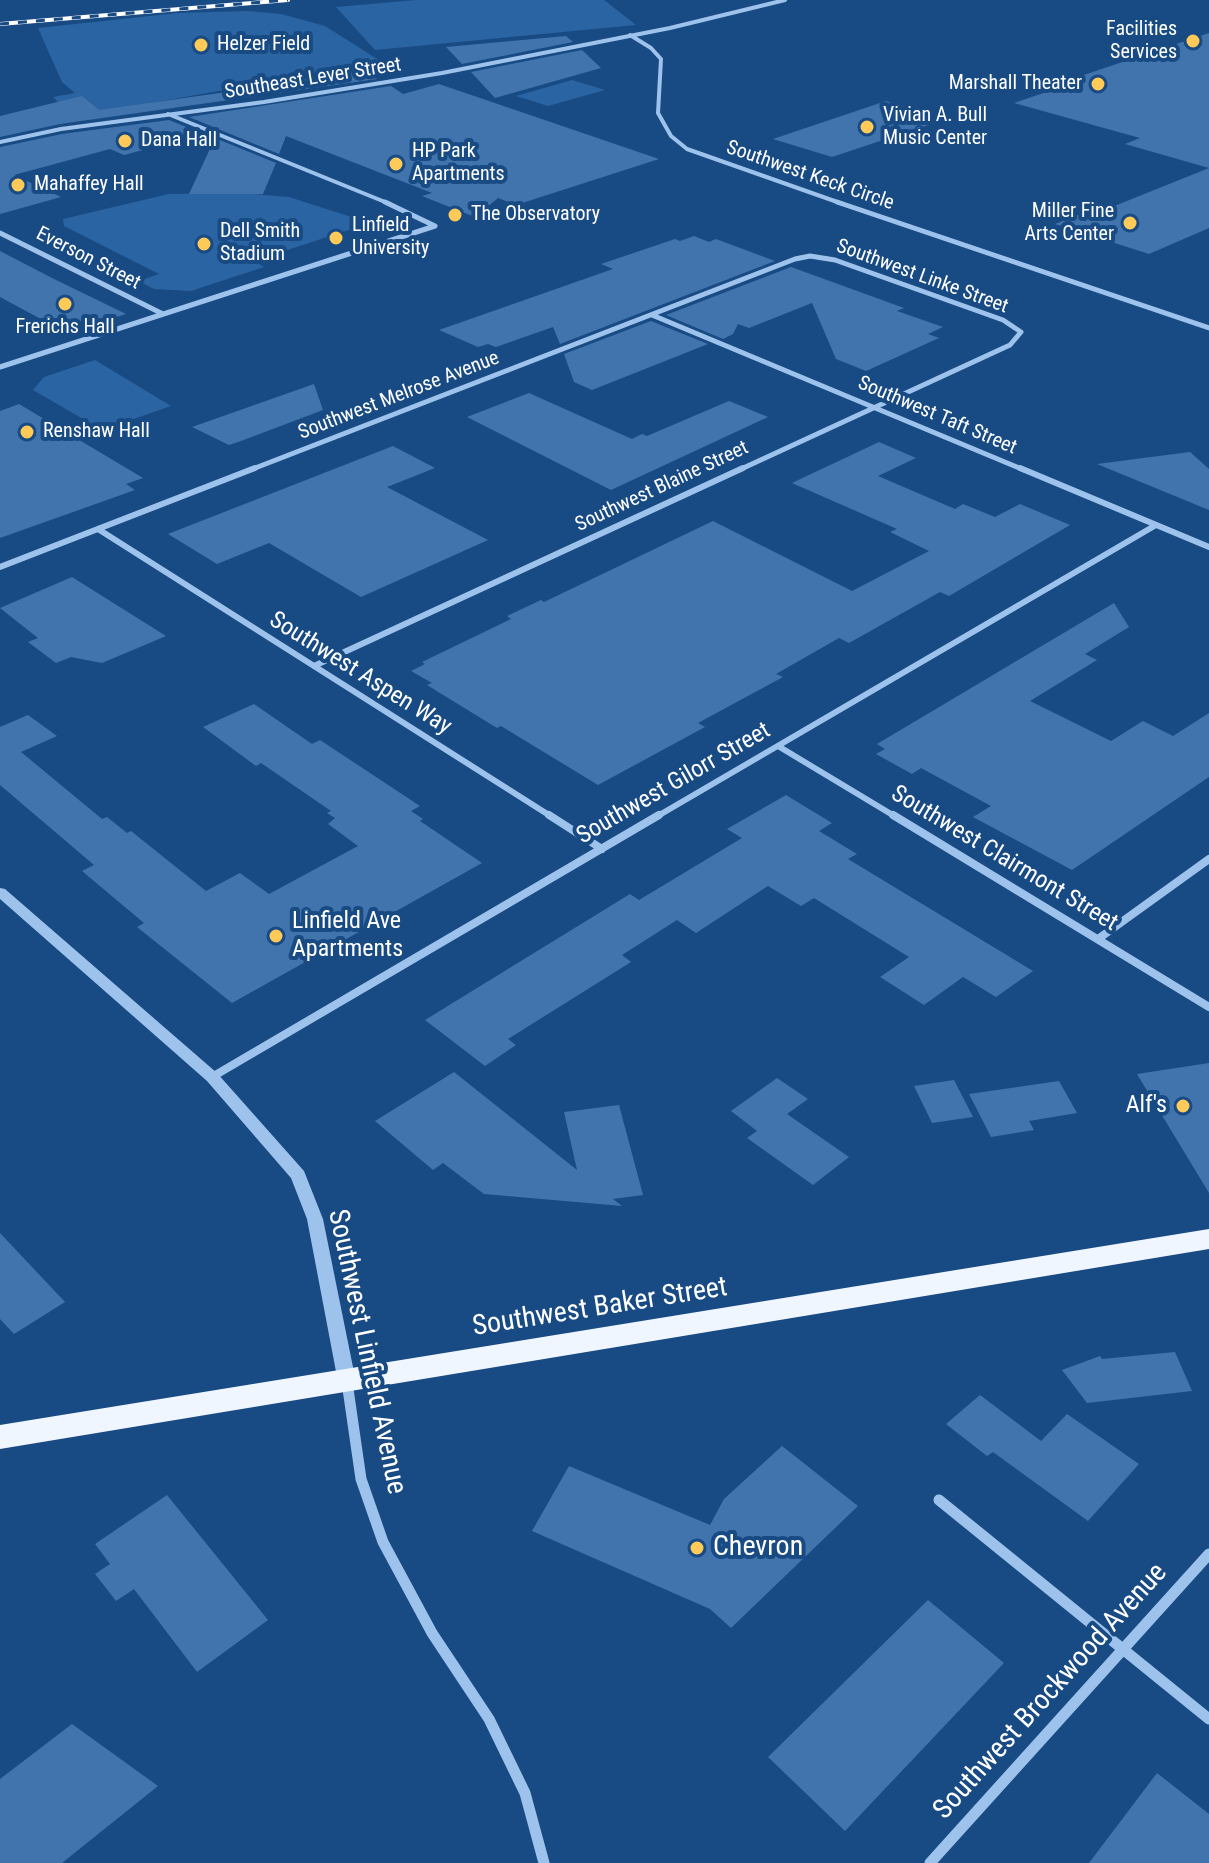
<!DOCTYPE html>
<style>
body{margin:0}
canvas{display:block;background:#184a83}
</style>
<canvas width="1209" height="1863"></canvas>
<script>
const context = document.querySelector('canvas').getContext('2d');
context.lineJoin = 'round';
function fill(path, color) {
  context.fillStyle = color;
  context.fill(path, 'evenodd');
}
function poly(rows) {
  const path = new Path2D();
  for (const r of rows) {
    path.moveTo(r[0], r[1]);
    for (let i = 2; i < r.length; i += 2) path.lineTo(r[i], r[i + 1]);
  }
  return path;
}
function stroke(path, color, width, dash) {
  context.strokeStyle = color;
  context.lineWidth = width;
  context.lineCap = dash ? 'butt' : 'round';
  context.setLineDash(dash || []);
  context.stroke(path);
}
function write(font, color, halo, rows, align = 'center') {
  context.font = font + ' "Roboto Condensed",sans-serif';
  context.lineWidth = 8;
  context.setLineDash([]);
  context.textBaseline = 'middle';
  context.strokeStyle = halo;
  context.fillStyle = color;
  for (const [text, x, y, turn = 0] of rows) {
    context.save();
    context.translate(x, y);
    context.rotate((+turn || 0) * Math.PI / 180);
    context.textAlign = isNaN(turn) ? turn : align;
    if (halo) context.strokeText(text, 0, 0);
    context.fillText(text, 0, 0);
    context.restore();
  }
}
const green = poly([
 [416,0,604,0,636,25,375,50,336,7],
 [248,11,281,14,325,26,382,62,151,103,156,108,69,113,53,97,75,93,62,82,38,28,178,13],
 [572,80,605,90,548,106,516,96],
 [242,193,289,197,370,223,254,261,264,267,191,291,154,289,139,281,159,274,64,226,63,219,169,194],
 [95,360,171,406,102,430,33,390,44,377]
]);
const building = poly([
 [1209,33,1209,228,1149,254,1055,224,1098,207,1107,209,1209,168,1125,144,1140,138,1014,103,1064,86,1057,84],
 [566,36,573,42,462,64,446,47],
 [582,50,601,68,495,98,471,72],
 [359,68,377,79,60,124,0,137,0,116,82,96,99,110,298,82,294,80],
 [439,84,659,159,516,205,498,198,475,217,422,196,432,193,286,136,279,154,189,117,391,86,403,94],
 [886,101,946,119,832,157,773,139],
 [169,120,204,134,124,155,110,149,14,175,61,197,0,214,0,147,62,134],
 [215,138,276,163,263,194,189,194],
 [694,236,709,242,716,239,775,261,560,344,553,327,496,347,488,344,478,347,439,330,613,269,601,264,675,239,680,241],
 [0,251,54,279,126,314,67,333,0,297],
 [791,267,904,308,897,311,943,327,928,334,939,338,866,371,836,359,812,303,749,328,738,324,733,334,723,339,666,315],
 [651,321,708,344,592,390,574,382,564,354],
 [314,384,323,410,241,441,229,445,192,427],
 [529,393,632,439,642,434,647,436,729,401,768,417,611,490,467,417],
 [19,404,143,478,126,484,135,490,0,538,0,411],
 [879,442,916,458,878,476,955,509,963,504,995,517,1020,504,1070,525,949,596,940,592,849,643,839,638,776,674,783,677,698,723,705,727,598,785,501,726,497,728,427,685,432,683,411,671,425,664,422,662,511,619,507,616,541,600,544,602,713,521,852,591,929,551,890,532,897,529,792,483],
 [393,446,435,468,387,487,488,540,361,597,269,543,217,564,168,534],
 [1190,452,1209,469,1209,510,1097,464],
 [72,577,166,636,102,663,71,657,56,663,28,642,38,638,0,608],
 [1114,603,1129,627,1085,654,1097,660,1030,701,1111,741,1143,721,1173,736,1209,713,1209,777,1072,870,973,817,991,806,921,768,912,774,876,754,885,749,877,744],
 [254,704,312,744,320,740,420,806,411,811,423,819,420,821,482,863,232,1003,137,927,144,923,82,871,94,865,0,785,0,727,28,715,57,736,21,752,102,819,107,817,127,833,131,831,206,891,240,873,269,894,358,846,328,824,335,818,327,813,331,811,261,763,256,766,203,727],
 [786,795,832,823,819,831,857,854,848,859,1033,971,996,997,963,977,924,1005,880,977,909,957,814,898,801,906,768,886,696,933,677,920,622,955,631,962,508,1039,516,1045,485,1066,425,1020,630,894,639,900,742,838,727,829],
 [1209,1063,1209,1193,1137,1074],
 [454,1072,577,1170,564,1112,619,1105,643,1195,613,1199,622,1206,484,1194,443,1163,433,1170,375,1121],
 [777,1078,808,1099,787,1114,849,1157,813,1185,747,1138,757,1131,731,1111],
 [954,1080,973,1117,932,1123,914,1086],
 [1059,1081,1077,1113,1029,1121,1034,1130,991,1137,969,1094],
 [0,1233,65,1302,14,1334,0,1319],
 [1175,1352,1192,1391,1087,1403,1062,1370,1100,1356,1102,1359],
 [980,1395,1041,1441,1067,1414,1139,1464,1088,1521,993,1452,987,1456,946,1424],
 [782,1446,858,1506,731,1628,710,1609,532,1531,569,1466,710,1525,724,1499],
 [167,1495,268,1620,197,1672,134,1589,116,1601,95,1574,110,1564,95,1544],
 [928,1600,1004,1663,845,1831,768,1757],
 [72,1724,158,1786,62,1863,0,1863,0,1779],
 [1157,1773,1209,1814,1209,1863,1089,1863]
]);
const minorFar4 = poly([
 [630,35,651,48,661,59,658,113,671,136,687,149,843,204],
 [168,114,390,204],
 [0,142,61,129,264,102,442,73,670,28,785,0]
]);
const minorFar3 = poly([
 [385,202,435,226],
 [837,202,1209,328],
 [0,233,163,314],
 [652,315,1024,470],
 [0,367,435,226],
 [250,470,795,259,810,256,835,260,1003,320,1021,332,1010,345,739,470]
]);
const minorFar2 = poly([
 [1020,468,1209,547],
 [98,529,552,817],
 [0,567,255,468],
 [314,666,743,468],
 [778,746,896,817],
 [656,817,1156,525]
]);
const minorFar1 = poly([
 [549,815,602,849],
 [893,815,1209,1007],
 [1098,939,1209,859],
 [212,1077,659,815]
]);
const minor = poly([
 [347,1382,361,1479,383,1542,432,1633,489,1719,525,1793,544,1863],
 [939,1500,1209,1719],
 [930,1863,1209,1554]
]);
const tertiary = poly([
 [0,888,5,889,217,1073,304,1171,323,1219,356,1382,353,1387,347,1389,341,1387,338,1382,307,1219,291,1178,207,1081,0,899,0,888]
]);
const trunk = poly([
 [1209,1229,1209,1249,0,1449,0,1425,1209,1229]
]);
const rail = poly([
 [0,24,288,0]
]);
const markers = [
 [1193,41,8,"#ffca57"],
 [201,45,8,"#ffca57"],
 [1098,84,8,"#ffca57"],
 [867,127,8,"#ffca57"],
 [125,141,8,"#ffca57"],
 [396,164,8,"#ffca57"],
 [18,185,8,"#ffca57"],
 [455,215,8,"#ffca57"],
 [1130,223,8,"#ffca57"],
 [336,238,8,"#ffca57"],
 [204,244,8,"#ffca57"],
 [65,304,8,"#ffca57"],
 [27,432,8,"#ffca57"],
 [276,936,8,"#ffca57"],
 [1183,1106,8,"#ffca57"],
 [697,1548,8,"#ffca57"]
];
const farPoinames = [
 ["Facilities",1177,30,"right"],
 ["Services",1177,53,"right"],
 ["Helzer Field",217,45],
 ["Marshall Theater",1082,84,"right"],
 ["Vivian A. Bull",883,116],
 ["Music Center",883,139],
 ["Dana Hall",141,141],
 ["HP Park",412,152],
 ["Apartments",412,175],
 ["Mahaffey Hall",34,185],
 ["Miller Fine",1114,212,"right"],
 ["Arts Center",1114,235,"right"],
 ["The Observatory",471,215],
 ["Linfield",352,226],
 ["University",352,249],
 ["Dell Smith",220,232],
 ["Stadium",220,255],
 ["Frerichs Hall",65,328,"center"],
 ["Renshaw Hall",43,432]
];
const farStreetnames = [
 ["Southeast Lever Street",313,79,-9],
 ["Southwest Keck Circle",810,176,19],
 ["Everson Street",88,259,27],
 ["Southwest Linke Street",922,277,20],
 ["Southwest Melrose Avenue",399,396,-21],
 ["Southwest Taft Street",937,416,23],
 ["Southwest Blaine Street",662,487,-25]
];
const streetNames = [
 ["Southwest Aspen Way",360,674,32],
 ["Southwest Gilorr Street",674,784,-30],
 ["Southwest Clairmont Street",1004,859,31]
];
const poiNames = [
 ["Linfield Ave",292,922],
 ["Apartments",292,950],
 ["Alf's",1167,1106,"right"]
];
const nearStreetnames = [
 ["Southwest Baker Street",600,1308,-9],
 ["Southwest Linfield Avenue",366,1352,78],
 ["Southwest Brockwood Avenue",1051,1692,-48]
];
const nearPoinames = [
 ["Chevron",713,1548]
];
fill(green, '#2b64a2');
fill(building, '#4174ad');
stroke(minorFar4, '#9dc3ec', 4);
stroke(minorFar3, '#9dc3ec', 5);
stroke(minorFar2, '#9dc3ec', 6);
stroke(minorFar1, '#9dc3ec', 8);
stroke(minor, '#9dc3ec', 11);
fill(tertiary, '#9dc3ec');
fill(trunk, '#f0f6ff');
stroke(rail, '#fff', 4);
stroke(rail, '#184a83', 3, [9]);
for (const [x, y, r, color] of markers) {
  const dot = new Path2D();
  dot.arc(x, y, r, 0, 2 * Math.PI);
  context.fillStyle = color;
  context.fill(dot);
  stroke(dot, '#184a83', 3);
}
write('20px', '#fff', '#184a83', farPoinames, 'left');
write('20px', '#fff', '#184a83', farStreetnames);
write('24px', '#fff', '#184a83', streetNames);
write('24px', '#fff', '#184a83', poiNames, 'left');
write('28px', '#fff', '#184a83', nearStreetnames);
write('28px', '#fff', '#184a83', nearPoinames, 'left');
</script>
